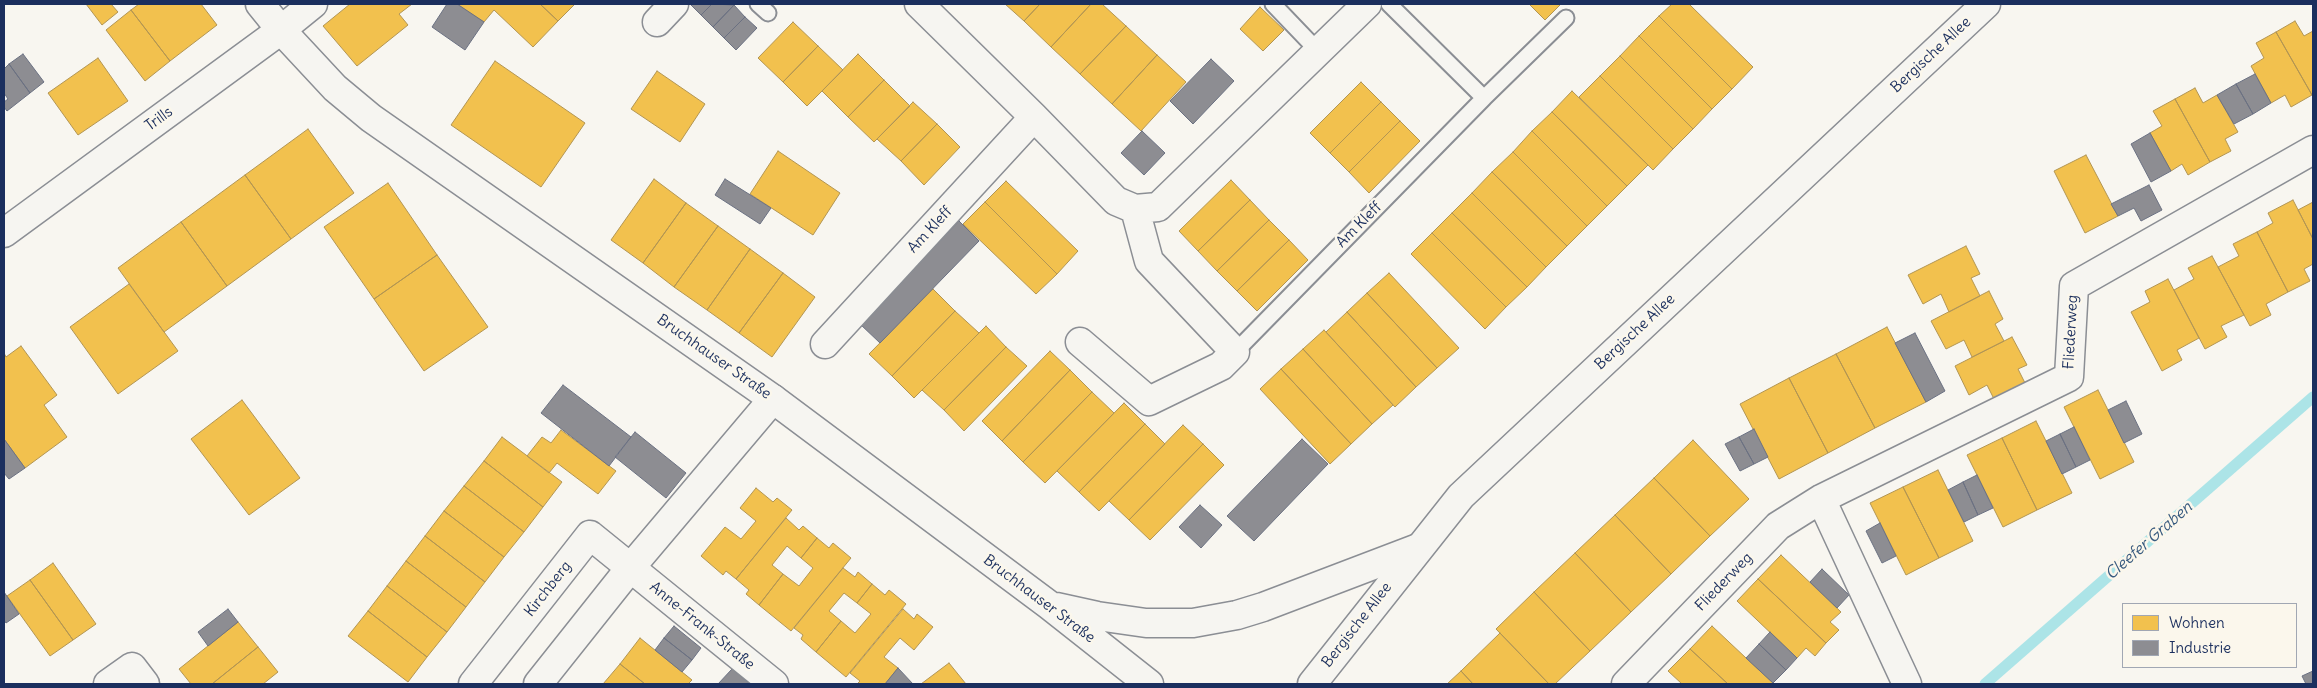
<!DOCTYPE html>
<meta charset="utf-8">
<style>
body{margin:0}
#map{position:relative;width:2317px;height:688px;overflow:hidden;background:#f8f6f0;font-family:Delius,sans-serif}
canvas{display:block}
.frame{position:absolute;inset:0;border:5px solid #1b2f5e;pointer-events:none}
.legend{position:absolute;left:2122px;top:603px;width:175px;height:65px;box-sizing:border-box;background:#fbf7ec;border:1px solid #a1a7b3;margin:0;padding:6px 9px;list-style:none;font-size:15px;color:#1b2f5e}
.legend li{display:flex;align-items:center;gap:10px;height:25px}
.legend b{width:25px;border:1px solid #a1a7b3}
</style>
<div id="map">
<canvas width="2317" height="688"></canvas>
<div class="frame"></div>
<ul class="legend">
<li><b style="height:14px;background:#f2c14e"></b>Wohnen</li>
<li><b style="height:14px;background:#8d8d92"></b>Industrie</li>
</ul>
</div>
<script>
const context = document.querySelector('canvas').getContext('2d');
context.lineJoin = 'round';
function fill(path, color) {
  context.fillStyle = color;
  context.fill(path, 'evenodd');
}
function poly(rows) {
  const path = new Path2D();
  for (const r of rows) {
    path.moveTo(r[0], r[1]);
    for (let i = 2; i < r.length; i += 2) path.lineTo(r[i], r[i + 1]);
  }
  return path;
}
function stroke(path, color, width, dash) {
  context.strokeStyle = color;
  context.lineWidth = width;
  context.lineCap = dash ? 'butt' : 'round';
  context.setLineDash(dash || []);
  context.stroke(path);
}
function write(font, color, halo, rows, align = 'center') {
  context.font = font + ' Delius,sans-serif';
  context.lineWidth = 5;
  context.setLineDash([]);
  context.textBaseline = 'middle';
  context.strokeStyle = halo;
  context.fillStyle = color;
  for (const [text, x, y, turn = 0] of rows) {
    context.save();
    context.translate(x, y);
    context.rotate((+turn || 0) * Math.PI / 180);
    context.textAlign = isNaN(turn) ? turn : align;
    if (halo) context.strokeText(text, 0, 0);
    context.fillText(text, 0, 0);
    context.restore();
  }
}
const homes = poly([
 [86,4,111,4,118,12,102,25,86,4],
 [139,4,201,4,217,25,170,61,131,10,139,4],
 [350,4,412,4,399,14,408,25,357,66,323,26,350,4],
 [457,4,540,4,558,21,533,47,494,10,484,22,457,4],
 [540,4,575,4,558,21,540,4],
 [1005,4,1040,4,1024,21,1005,4],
 [1040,4,1091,4,1051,47,1024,21,1040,4],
 [1091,4,1102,4,1126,26,1080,74,1051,47,1091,4],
 [1529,4,1561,4,1545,20,1529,4],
 [1672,4,1689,4,1753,67,1732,89,1659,16,1672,4],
 [1260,7,1284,30,1263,51,1240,29,1260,7],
 [131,10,170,61,145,81,106,30,131,10],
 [1659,16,1732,89,1712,109,1639,36,1659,16],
 [2295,21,2304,36,2313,31,2313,94,2312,95,2276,32,2295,21],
 [793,22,818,46,783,82,758,58,793,22],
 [1126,26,1157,55,1112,104,1080,74,1126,26],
 [2276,32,2312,95,2291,107,2285,95,2271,103,2251,66,2264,58,2256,43,2276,32],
 [1639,36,1712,109,1693,129,1620,56,1639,36],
 [818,46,843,70,807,106,783,82,818,46],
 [858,54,884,80,848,117,822,91,858,54],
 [1157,55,1186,82,1141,131,1112,104,1157,55],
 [1620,56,1693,129,1673,149,1600,76,1620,56],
 [98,58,128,101,78,135,48,93,98,58],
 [495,61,585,123,541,187,451,125,495,61],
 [657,71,705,104,680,142,631,109,657,71],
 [1600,76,1673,149,1653,170,1579,97,1600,76],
 [884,80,910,106,874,142,848,117,884,80],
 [1361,82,1381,102,1330,153,1310,133,1361,82],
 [2195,88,2203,103,2217,95,2238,132,2225,139,2231,151,2210,162,2175,99,2195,88],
 [1572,91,1648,165,1627,186,1552,112,1572,91],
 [2175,99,2210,162,2188,175,2182,164,2171,171,2150,133,2162,126,2153,111,2175,99],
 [913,102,937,124,901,161,877,139,913,102],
 [1381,102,1400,121,1349,172,1330,153,1381,102],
 [1552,112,1627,186,1607,206,1532,131,1552,112],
 [1400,121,1420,141,1369,193,1349,172,1400,121],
 [937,124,960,147,924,185,901,161,937,124],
 [308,129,354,193,291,239,245,175,308,129],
 [1532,131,1607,206,1587,226,1513,152,1532,131],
 [778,151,840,193,813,235,750,194,778,151],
 [1513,152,1587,226,1567,246,1492,172,1513,152],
 [2086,155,2118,216,2085,233,2054,171,2086,155],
 [1492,172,1567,246,1546,267,1472,193,1492,172],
 [245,175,291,239,227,286,181,222,245,175],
 [654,179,686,203,643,263,611,240,654,179],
 [1231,180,1250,200,1198,251,1179,231,1231,180],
 [1006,181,1078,251,1057,274,985,202,1006,181],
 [388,183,437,255,374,299,324,227,388,183],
 [1472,193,1546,267,1527,287,1452,213,1472,193],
 [1250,200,1269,220,1217,271,1198,251,1250,200],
 [2293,200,2313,239,2313,264,2304,269,2310,281,2288,292,2257,232,2273,223,2268,213,2293,200],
 [985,202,1057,274,1036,294,963,224,985,202],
 [2313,202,2313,239,2298,210,2313,202],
 [686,203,718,226,674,287,643,263,686,203],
 [1452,213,1527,287,1506,307,1432,233,1452,213],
 [1269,220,1289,240,1237,291,1217,271,1269,220],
 [181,222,227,286,164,332,118,268,181,222],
 [718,226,750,249,707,310,674,287,718,226],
 [2257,232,2288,292,2266,304,2271,315,2250,326,2218,267,2239,256,2233,244,2257,232],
 [1432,233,1506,307,1485,329,1411,254,1432,233],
 [1289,240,1308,260,1257,311,1237,291,1289,240],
 [1966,246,1980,274,1971,278,1980,296,1949,312,1941,294,1923,304,1908,275,1966,246],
 [750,249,783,273,739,333,707,310,750,249],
 [437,255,488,327,424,371,374,299,437,255],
 [2212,256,2244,315,2221,326,2227,337,2205,349,2174,290,2194,279,2188,268,2212,256],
 [783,273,815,297,772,357,739,333,783,273],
 [1389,273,1459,348,1437,368,1367,293,1389,273],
 [2168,279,2199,338,2177,350,2182,360,2162,371,2131,312,2150,302,2145,291,2168,279],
 [129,284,178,351,118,394,70,327,129,284],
 [933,289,955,311,892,376,869,354,933,289],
 [1989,291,2003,319,1995,324,2004,341,1972,357,1964,340,1946,349,1931,321,1989,291],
 [1367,293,1437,368,1416,387,1347,312,1367,293],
 [955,311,979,333,914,398,892,376,955,311],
 [1347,312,1416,387,1395,407,1326,332,1347,312],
 [986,326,1006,347,944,410,922,390,986,326],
 [1887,327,1926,402,1875,428,1836,354,1887,327],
 [1324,330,1393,405,1372,424,1303,349,1324,330],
 [2012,337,2027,365,2018,369,2027,387,1996,403,1987,385,1969,395,1955,366,2012,337],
 [21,346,57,395,44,405,67,437,25,468,4,439,4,353,6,357,21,346],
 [1006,347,1027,366,964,431,944,410,1006,347],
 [1303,349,1372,424,1351,444,1281,369,1303,349],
 [1050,351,1070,370,1002,441,982,421,1050,351],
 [1836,354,1875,428,1828,453,1789,378,1836,354],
 [1281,369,1351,444,1330,464,1260,389,1281,369],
 [1070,370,1092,392,1023,462,1002,441,1070,370],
 [1789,378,1828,453,1779,479,1740,404,1789,378],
 [2098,390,2134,462,2100,479,2064,407,2098,390],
 [1092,392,1114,413,1045,483,1023,462,1092,392],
 [242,400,300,478,249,515,191,439,242,400],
 [1124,403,1145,424,1079,492,1057,471,1124,403],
 [2036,421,2072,493,2037,510,2002,438,2036,421],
 [1145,424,1165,444,1099,511,1079,492,1145,424],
 [1183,425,1203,444,1129,520,1109,501,1183,425],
 [561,430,616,471,598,494,557,463,549,473,527,456,542,437,551,443,561,430],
 [502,437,562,482,543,507,484,461,502,437],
 [2002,438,2037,510,2003,527,1967,455,2002,438],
 [1693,440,1749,499,1710,536,1654,478,1693,440],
 [1203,444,1224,465,1150,540,1129,520,1203,444],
 [484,461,543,507,524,532,464,486,484,461],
 [1938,470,1973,541,1939,558,1903,487,1938,470],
 [1654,478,1710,536,1671,574,1615,515,1654,478],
 [464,486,524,532,504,557,444,511,464,486],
 [1903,487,1939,558,1906,575,1870,503,1903,487],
 [756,488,773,502,777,498,792,510,736,579,726,571,723,575,701,556,725,527,741,539,756,521,740,508,756,488],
 [444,511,504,557,485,582,425,536,444,511],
 [1615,515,1671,574,1631,612,1575,553,1615,515],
 [786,518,799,530,803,526,817,538,801,558,787,546,772,565,783,574,759,605,746,594,749,590,736,579,786,518],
 [425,536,485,582,466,607,406,561,425,536],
 [817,538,829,548,833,543,851,558,791,631,759,605,783,574,799,586,813,568,801,558,817,538],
 [1575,553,1631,612,1590,651,1534,592,1575,553],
 [1781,555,1841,612,1830,622,1839,630,1826,643,1758,579,1781,555],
 [406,561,466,607,447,632,387,586,406,561],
 [53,563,96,624,73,640,30,580,53,563],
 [843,568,855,577,858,572,872,584,857,603,844,593,829,611,841,621,816,652,801,639,803,635,794,628,843,568],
 [1758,579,1826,643,1815,656,1806,648,1797,658,1737,601,1758,579],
 [30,580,73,640,50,656,7,596,30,580],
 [872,584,885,595,889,590,906,604,846,677,816,652,841,621,855,633,871,614,857,603,872,584],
 [387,586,447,632,427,657,368,611,387,586],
 [1534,592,1590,651,1555,684,1549,684,1496,629,1534,592],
 [903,609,914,619,917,614,933,627,914,650,900,638,884,657,898,668,885,684,857,684,860,681,850,673,903,609],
 [368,611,427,657,408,682,348,636,368,611],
 [238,622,258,647,212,684,191,684,179,669,238,622],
 [1712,626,1746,658,1774,684,1728,684,1690,649,1712,626],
 [1500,633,1549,684,1473,684,1461,671,1500,633],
 [640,638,692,680,688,684,645,684,620,664,640,638],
 [258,647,278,672,263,684,212,684,258,647],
 [1690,649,1728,684,1682,684,1668,671,1690,649],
 [949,663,966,684,921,684,949,663],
 [620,664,645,684,603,684,620,664],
 [1461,671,1473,684,1447,684,1461,671]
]);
const industry = poly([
 [447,4,457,4,484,22,465,50,432,27,447,4],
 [690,4,712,4,701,15,690,4],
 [712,4,734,5,713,27,701,15,712,4],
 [734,5,745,17,724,38,713,27,734,5],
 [745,17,757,28,736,50,724,38,745,17],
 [23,54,44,82,30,93,9,64,23,54],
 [1211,59,1234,81,1193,124,1170,101,1211,59],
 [9,64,30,93,7,111,4,107,4,102,8,99,4,93,4,69,9,64],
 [2255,74,2271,103,2253,114,2236,84,2255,74],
 [2236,84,2253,114,2234,124,2217,95,2236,84],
 [1142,131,1165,153,1144,175,1121,153,1142,131],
 [2150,133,2171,171,2151,182,2131,144,2150,133],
 [725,179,771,208,760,224,715,195,725,179],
 [2149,185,2162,210,2141,221,2134,208,2118,216,2111,204,2149,185],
 [959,221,979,241,880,343,860,324,959,221],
 [1915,333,1945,391,1926,402,1895,343,1915,333],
 [563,385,631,437,609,466,541,413,563,385],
 [2126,401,2142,434,2124,443,2108,410,2126,401],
 [2074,427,2090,460,2076,467,2060,434,2074,427],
 [1754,429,1768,457,1754,464,1739,437,1754,429],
 [635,432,686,473,666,498,615,457,635,432],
 [2060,434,2076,467,2062,474,2046,441,2060,434],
 [1739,437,1754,464,1740,471,1725,444,1739,437],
 [4,439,25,468,9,479,4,473,4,439],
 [1302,439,1328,464,1254,541,1227,516,1302,439],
 [1977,475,1993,508,1978,515,1963,482,1977,475],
 [1963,482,1978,515,1964,522,1948,490,1963,482],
 [1200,505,1222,525,1201,548,1179,527,1200,505],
 [1880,523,1896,556,1882,563,1866,531,1880,523],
 [1822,569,1849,595,1837,608,1810,582,1822,569],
 [4,592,19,614,6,623,4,620,4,592],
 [228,609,238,622,208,646,198,632,228,609],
 [674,626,701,648,692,660,664,638,674,626],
 [1770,632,1797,658,1786,670,1759,644,1770,632],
 [664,638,692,660,682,672,655,650,664,638],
 [1759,644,1786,670,1773,683,1746,658,1759,644],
 [898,668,913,684,885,684,898,668],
 [732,669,750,684,718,684,732,669],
 [2313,671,2313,684,2306,684,2302,676,2313,671]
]);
const stream = poly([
 [1985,684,2313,397]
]);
const service = poly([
 [758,4,768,13],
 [1273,4,1318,51],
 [1389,4,1484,98],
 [1235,352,1484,98,1566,18]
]);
const minor = poly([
 [657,22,674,4],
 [1034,117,1116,201,1135,209,1158,207,1367,4],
 [4,233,281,30,313,4],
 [1080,342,1149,401,1221,366,1235,352,1149,261,1135,209],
 [825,344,1034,117,919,4],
 [1821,499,1907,684],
 [108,684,132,667,145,684],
 [473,684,590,535,774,684],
 [538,684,631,567,773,399],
 [1626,684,1778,526,1821,499,2069,377,2074,286,2313,150]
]);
const tertiary = poly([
 [260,4,281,30,335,88,371,118,773,399,1049,605,1149,684],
 [1056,607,1097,616,1146,623,1193,623,1237,615,1263,607,1418,548]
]);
const secondary = poly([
 [1312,684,1461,496,1986,4]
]);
const streetNames = [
 ["Bergische Allee",1931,55,-43],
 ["Trills",159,119,-36],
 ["Am Kleff",1359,225,-45],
 ["Am Kleff",930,230,-47],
 ["Bergische Allee",1635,332,-43],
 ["Fliederweg",2071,332,-87],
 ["Bruchhauser Straße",714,357,35],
 ["Fliederweg",1724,582,-46],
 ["Kirchberg",548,589,-52],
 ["Bruchhauser Straße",1039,599,37],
 ["Bergische Allee",1357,625,-52],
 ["Anne-Frank-Straße",702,626,39]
];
const waterNames = [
 ["Cleefer Graben",2149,541,-41]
];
fill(homes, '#f2c14e');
stroke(homes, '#b29553', 1);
fill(industry, '#8d8d92');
stroke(industry, '#6b7182', 1);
stroke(stream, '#ace4e7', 11);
stroke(service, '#8b8e94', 19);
stroke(minor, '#8b8e94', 31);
stroke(tertiary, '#8b8e94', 31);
stroke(secondary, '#8b8e94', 31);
stroke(service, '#f6f5f1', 15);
stroke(minor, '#f6f5f1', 28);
stroke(tertiary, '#f6f5f1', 28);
stroke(secondary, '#f6f5f1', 28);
write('15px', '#1b2f5e', '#fbf7ec', streetNames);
write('italic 16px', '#375a7f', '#fbf7ec', waterNames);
</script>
